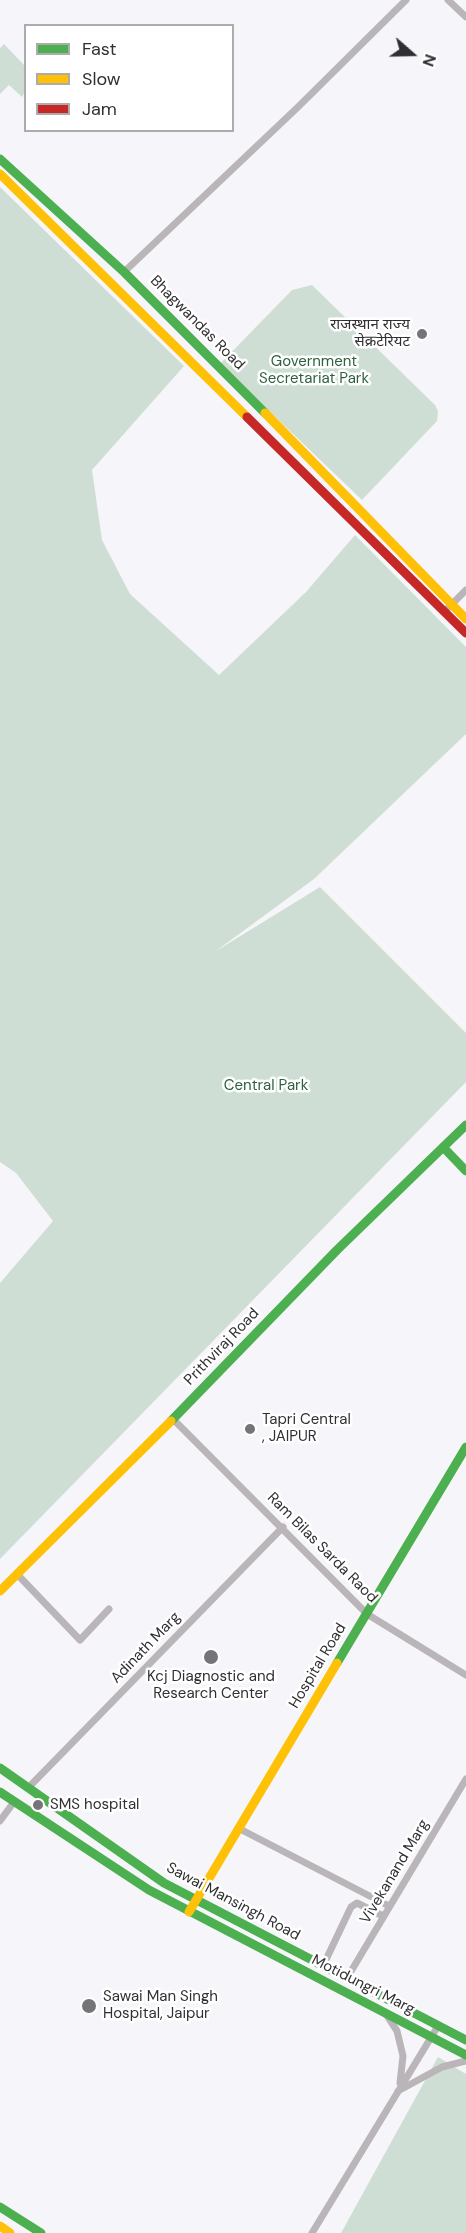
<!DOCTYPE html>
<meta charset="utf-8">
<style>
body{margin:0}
#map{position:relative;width:466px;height:2233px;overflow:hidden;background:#f6f6fa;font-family:"DM Sans",sans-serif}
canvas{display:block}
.legend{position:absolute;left:24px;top:24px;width:210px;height:108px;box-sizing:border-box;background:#fff;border:2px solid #acacad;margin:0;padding:8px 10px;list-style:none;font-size:18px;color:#303033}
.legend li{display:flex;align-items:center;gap:12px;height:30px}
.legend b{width:30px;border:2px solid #acacad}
.north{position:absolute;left:382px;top:24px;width:60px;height:60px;-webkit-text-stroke:4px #fff;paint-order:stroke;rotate:110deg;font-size:16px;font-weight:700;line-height:24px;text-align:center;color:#303033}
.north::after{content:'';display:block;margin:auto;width:21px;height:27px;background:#303033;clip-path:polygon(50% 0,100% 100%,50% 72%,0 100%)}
</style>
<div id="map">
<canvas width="466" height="2233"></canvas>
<ul class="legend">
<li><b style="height:8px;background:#4caf50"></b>Fast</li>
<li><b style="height:8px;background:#ffc107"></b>Slow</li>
<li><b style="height:8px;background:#c62828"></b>Jam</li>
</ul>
<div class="north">N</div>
</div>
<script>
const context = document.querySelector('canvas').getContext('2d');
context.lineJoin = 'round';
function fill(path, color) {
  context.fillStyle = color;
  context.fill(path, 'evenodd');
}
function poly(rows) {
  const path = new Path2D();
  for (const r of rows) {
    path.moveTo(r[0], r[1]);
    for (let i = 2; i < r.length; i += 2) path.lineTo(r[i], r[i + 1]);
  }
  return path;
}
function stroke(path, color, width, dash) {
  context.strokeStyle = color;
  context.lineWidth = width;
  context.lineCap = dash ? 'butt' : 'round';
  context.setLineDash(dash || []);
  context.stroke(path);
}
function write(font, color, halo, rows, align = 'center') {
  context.font = font + ' "DM Sans","Noto Sans Devanagari",sans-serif';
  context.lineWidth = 5;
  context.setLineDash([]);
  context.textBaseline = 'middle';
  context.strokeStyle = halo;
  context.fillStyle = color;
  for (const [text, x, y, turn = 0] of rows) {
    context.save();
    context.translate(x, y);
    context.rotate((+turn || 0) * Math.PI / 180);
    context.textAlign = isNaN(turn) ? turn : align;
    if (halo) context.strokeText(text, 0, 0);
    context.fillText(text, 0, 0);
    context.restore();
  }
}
const green = poly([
 [4,44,25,66,25,92,22,97,9,85,0,94,0,48],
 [0,187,184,366,92,470,102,540,130,594,219,675,306,592,355,535,466,647,466,734,314,879,216,951,320,887,466,1033,466,1082,0,1559,0,1283,53,1221,16,1173,0,1162],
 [312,285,435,405,438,411,437,421,362,500,220,364,292,290],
 [438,2057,466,2074,466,2233,341,2233]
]);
const street = poly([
 [448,0,466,17],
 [124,272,298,107,406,0],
 [448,608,466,590],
 [173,1419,367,1614,466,1675],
 [17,1574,80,1640,109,1609],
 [28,1788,283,1527],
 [0,1821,14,1802],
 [238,1828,389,1906],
 [323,1966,351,1907,357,1903,383,1916],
 [347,1978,466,1779],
 [388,2017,397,2031,403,2056,400,2083],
 [398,2091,442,2067,466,2061],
 [312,2233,438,2026]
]);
const fast = poly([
 [0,159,124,272,265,413],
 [443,1147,466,1171],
 [171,1421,337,1250,466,1125],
 [337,1663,466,1447],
 [0,1768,164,1883,466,2040],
 [0,1792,149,1890,466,2055],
 [0,2207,41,2233]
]);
const slow = poly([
 [0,174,247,417],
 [265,413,466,619],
 [0,1591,171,1421],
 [189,1912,337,1663],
 [0,2226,10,2233]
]);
const jam = poly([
 [247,417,466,633]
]);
const markers = [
 [422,334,6,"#757579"],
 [250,1429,6,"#757579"],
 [211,1657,8,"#757579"],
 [38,1805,6,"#757579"],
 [89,2006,8,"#757579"]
];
const streetNames = [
 ["Bhagwandas Road",197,323,45],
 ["Prithviraj Road",222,1347,-46],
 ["Ram Bilas Sarda Raod",322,1548,45],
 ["Adinath Marg",146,1648,-46],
 ["Hospital Road",318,1666,-59],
 ["Vivekanand Marg",395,1872,-59],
 ["Sawai Mansingh Road",233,1902,28],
 ["Motidungri Marg",363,1985,27]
];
const poiNames = [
 ["राजस्थान राज्य",410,325,"right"],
 ["सेक्रटेरियट",410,342,"right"],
 ["Tapri Central",262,1420],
 [", JAIPUR",262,1437],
 ["Kcj Diagnostic and",211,1677,"center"],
 ["Research Center",211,1694,"center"],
 ["SMS hospital",50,1805],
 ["Sawai Man Singh",103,1997],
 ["Hospital, Jaipur",103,2014]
];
const parkNames = [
 ["Government",314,362],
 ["Secretariat Park",314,379],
 ["Central Park",266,1086]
];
fill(green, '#cfded5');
stroke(street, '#bab5b8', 7);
stroke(fast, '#4caf50', 9);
stroke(slow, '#ffc107', 9);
stroke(jam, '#c62828', 9);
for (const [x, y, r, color] of markers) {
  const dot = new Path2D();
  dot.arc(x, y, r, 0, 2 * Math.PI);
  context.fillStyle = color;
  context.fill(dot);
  stroke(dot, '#fff', 2);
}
write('15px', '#303033', '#fff', streetNames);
write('15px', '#303033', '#fff', poiNames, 'left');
write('15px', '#2e613f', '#fff', parkNames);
</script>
